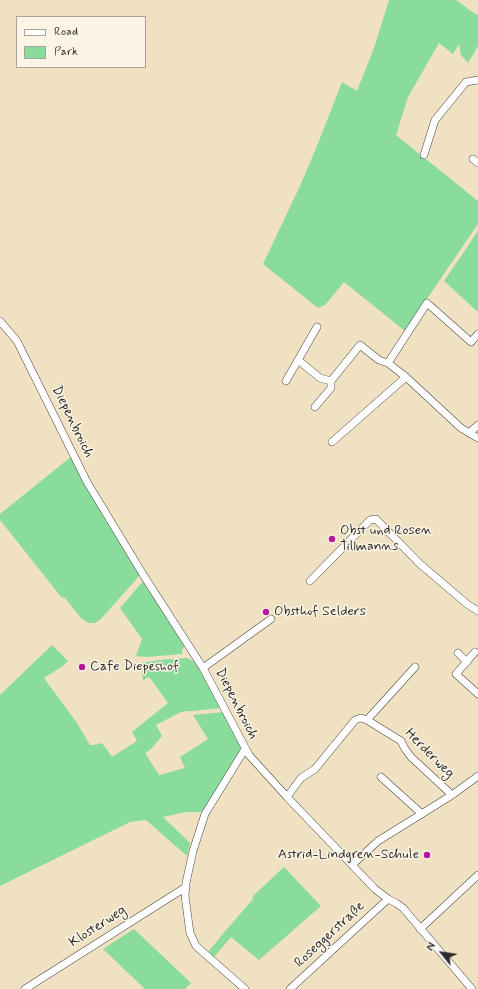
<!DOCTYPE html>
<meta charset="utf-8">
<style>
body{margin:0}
#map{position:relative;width:478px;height:989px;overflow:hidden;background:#efe1c1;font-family:Mynerve,sans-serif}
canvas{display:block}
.legend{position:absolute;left:16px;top:16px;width:130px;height:52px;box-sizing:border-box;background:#fcf5e5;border:1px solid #a8a49b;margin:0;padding:5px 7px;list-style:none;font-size:12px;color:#2b2b2b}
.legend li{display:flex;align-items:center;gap:8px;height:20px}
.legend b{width:20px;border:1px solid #a8a49b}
.north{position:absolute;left:422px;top:933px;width:40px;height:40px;-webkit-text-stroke:3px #fcf5e5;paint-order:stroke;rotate:300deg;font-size:11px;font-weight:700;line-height:16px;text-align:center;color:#2b2b2b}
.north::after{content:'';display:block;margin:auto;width:14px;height:18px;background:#2b2b2b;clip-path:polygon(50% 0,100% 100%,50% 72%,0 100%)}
</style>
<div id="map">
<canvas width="478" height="989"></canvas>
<ul class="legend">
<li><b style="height:5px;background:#fff"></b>Road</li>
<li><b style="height:11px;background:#8adc9c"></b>Park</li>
</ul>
<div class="north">N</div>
</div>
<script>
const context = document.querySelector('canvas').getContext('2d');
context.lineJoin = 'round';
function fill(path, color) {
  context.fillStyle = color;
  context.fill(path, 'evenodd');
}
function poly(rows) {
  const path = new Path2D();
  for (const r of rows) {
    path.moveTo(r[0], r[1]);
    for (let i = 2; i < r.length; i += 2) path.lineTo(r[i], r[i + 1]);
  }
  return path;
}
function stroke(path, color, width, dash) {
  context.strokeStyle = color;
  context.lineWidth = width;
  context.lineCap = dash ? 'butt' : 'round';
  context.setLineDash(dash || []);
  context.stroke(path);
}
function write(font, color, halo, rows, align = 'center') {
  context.font = font + ' Mynerve,sans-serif';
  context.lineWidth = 3;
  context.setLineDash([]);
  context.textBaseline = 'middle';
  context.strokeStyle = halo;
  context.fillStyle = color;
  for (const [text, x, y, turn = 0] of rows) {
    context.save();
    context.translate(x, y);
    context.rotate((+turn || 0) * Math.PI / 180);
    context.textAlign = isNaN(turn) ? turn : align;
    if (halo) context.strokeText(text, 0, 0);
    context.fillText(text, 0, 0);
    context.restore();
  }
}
const green = poly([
 [389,0,456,0,471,11,477,15,478,14,478,46,468,63,461,55,459,44,453,54,439,43,408,97,396,135,478,201,478,224,405,331,344,282,325,305,318,308,263,264,300,186,317,146,342,82,357,91,374,48],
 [478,231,478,312,444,281],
 [72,456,140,575,101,619,95,623,89,623,82,619,64,597,62,598,0,520,0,514],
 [144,580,186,646,183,648,182,651,182,654,147,657,136,656,142,639,120,608],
 [52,645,68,661,64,665,44,678,77,723,90,745,94,745,102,743,112,757,137,741,132,732,168,703,150,678,148,677,143,681,141,663,160,660,187,658,195,662,199,665,221,708,193,711,188,711,181,712,156,725,162,736,150,750,145,753,159,775,185,768,180,757,208,739,193,715,224,712,240,744,241,749,203,812,186,812,163,817,190,843,187,856,146,820,130,822,0,886,0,695],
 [284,867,321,906,259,960,231,937,214,957,208,952,227,929,254,898,252,897],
 [134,929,191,983,185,989,145,989,103,949]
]);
const minor = poly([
 [424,155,435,120,466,82,478,80],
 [473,159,478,163],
 [0,321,17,341,87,482,144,576,203,668,249,755,287,797,375,889,388,899,396,903,403,908,472,989],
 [298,360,320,378,331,381,360,345,379,360,388,363,406,377],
 [388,363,427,303,471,342,478,334],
 [286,381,317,327],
 [315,407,331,388,331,381],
 [469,433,478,425],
 [332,442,406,377,461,428,478,438],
 [310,581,370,520,376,519,420,564,467,604,478,611],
 [475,652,456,674,478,694],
 [458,653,467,662],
 [203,668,271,619],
 [367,720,401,741,405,749,411,757,452,795],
 [381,777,422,814],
 [287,797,301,778,315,769,355,720,361,718,367,720,415,667],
 [352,865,378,841,452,795,478,776],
 [420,929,478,875],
 [25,989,186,887],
 [245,989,196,946,190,933,185,896,186,883,193,851,205,814,245,749],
 [290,989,388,899]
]);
const markers = [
 [332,539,4,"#b5179e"],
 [266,612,4,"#b5179e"],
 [82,667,4,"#b5179e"],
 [427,855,4,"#b5179e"]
];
const streetNames = [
 ["Diepenbroich",72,422,64],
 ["Diepenbroich",236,704,63],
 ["Herderweg",429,754,45],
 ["Klosterweg",98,927,-33],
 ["Roseggerstraße",330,935,-43]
];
const poiNames = [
 ["Obst und Rosen",340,531],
 ["Tillmanns",340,547],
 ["Obsthof Selders",274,612],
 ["Cafe Diepeshof",90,667],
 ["Astrid-Lindgren-Schule",419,855,"right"]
];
fill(green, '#8adc9c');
stroke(minor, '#484642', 8);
stroke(minor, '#fff', 7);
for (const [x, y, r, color] of markers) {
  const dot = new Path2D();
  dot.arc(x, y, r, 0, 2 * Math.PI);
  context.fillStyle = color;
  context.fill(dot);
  stroke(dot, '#fcf5e5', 1.5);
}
write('14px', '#2b2b2b', '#fcf5e5', streetNames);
write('14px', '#2b2b2b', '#fcf5e5', poiNames, 'left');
</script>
